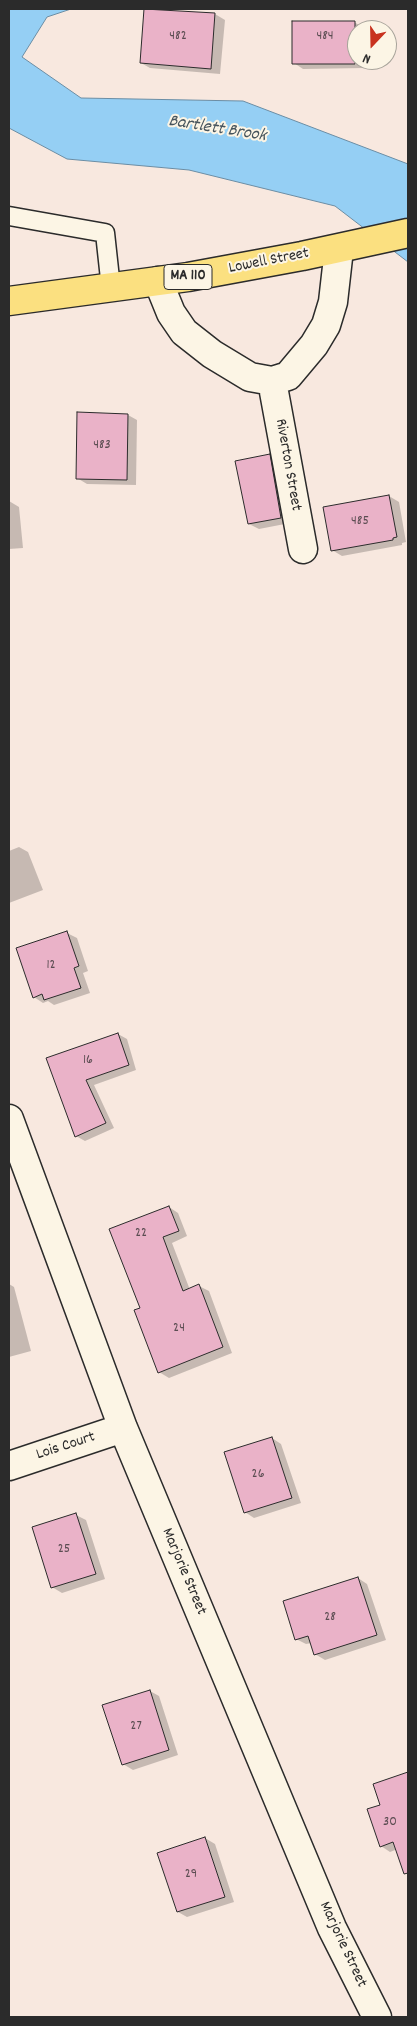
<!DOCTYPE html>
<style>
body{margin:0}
#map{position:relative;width:417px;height:2026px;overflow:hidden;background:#f8e8df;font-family:Dekko,sans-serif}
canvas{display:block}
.frame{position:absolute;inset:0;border:10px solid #2b2b2b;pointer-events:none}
.north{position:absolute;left:347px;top:20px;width:50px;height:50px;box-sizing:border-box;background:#fcf5e5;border:1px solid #a8a49b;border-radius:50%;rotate:201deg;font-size:14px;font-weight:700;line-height:20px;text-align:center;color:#2b2b2b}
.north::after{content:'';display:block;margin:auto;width:18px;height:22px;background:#c8321e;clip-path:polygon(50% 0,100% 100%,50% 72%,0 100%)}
</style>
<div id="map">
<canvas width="417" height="2026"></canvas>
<div class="frame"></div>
<div class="north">N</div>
</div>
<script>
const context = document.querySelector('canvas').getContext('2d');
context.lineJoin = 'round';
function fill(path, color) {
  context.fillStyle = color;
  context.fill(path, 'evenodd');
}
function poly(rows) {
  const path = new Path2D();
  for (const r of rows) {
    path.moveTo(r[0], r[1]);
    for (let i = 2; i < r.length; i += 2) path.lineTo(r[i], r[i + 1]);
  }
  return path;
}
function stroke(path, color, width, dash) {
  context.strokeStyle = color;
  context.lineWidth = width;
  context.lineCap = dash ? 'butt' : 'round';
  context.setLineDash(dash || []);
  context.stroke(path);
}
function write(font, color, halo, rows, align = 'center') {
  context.font = font + ' Dekko,sans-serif';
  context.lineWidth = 4;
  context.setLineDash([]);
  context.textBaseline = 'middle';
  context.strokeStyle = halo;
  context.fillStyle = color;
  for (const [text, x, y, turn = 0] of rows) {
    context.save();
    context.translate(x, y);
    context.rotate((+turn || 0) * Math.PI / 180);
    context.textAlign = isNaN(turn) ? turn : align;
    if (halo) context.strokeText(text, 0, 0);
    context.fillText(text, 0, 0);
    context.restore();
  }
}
const water = poly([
 [9,9,71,9,47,17,22,57,81,98,243,101,408,164,408,262,335,206,189,170,67,159,9,128,9,9]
]);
const shadow = poly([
 [146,9,215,14,225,20,220,74,150,68,141,63],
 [354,22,364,28,364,30,357,30,357,60,364,60,364,68,303,69,294,63],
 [128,415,137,420,136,485,87,484,77,478],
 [269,456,279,461,290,523,259,529,249,524],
 [389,496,399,502,406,542,402,543,402,545,342,556,332,550],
 [9,501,19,507,23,548,9,549],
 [19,847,28,852,43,890,9,903,9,851],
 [67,933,77,938,88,971,83,973,90,993,54,1005,48,1001,43,1003,34,997],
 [118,1034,127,1039,136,1070,94,1085,114,1128,85,1141,76,1136,48,1059],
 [169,1207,178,1213,187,1236,172,1243,190,1290,199,1286,209,1291,232,1353,169,1378,159,1372,142,1308],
 [9,1284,14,1287,31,1351,9,1357],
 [272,1438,281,1444,301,1503,254,1518,245,1512],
 [76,1515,86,1520,105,1579,62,1593,52,1587],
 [358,1578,367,1584,386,1640,325,1660,315,1654,312,1643,306,1644,296,1639],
 [150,1691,159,1696,178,1755,133,1770,123,1764],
 [408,1773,408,1845,390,1852,381,1846,381,1806,374,1785],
 [205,1838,215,1844,234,1902,187,1917,178,1912]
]);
const building = poly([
 [144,9,215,13,211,69,140,63,144,9],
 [292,21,355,21,355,64,292,64,292,21],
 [77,412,128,414,127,480,76,479,77,412],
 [270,454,281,518,248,524,235,461,270,454],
 [389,495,397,537,393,538,393,540,331,551,323,507,389,495],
 [67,931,79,966,74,968,81,988,44,1000,42,994,33,998,16,948,67,931],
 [118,1033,129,1065,86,1080,106,1123,75,1137,46,1058,118,1033],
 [169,1206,179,1231,163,1237,183,1291,199,1284,223,1347,158,1373,134,1310,140,1308,109,1229,169,1206],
 [272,1437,292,1498,244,1513,224,1452,272,1437],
 [76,1513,96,1574,51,1588,32,1527,76,1513],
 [358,1577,377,1635,314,1655,308,1636,295,1640,283,1601,358,1577],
 [150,1690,169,1750,122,1765,102,1705,150,1690],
 [408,1772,408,1873,404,1874,393,1842,380,1847,367,1809,380,1805,373,1784,408,1772],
 [205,1837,225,1897,177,1912,157,1853,205,1837]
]);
const lane = poly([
 [9,216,105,233,111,288]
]);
const street = poly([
 [158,281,171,313,184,332,212,354,250,377,272,381,288,376,314,345,326,325,333,302,339,249],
 [272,381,303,549],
 [9,1119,123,1428,332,1928,377,2017],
 [9,1466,123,1428]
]);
const primary = poly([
 [9,301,188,277,302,256,408,233]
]);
const numberNames = [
 ["482",178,37],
 ["484",325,37],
 ["483",102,446],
 ["485",360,522],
 ["12",51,966],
 ["16",88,1061],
 ["22",141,1234],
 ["24",179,1329],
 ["26",258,1475],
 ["25",64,1550],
 ["28",330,1618],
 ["27",136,1727],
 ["30",390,1823],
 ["29",191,1875]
];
const shields = [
 [188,277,48]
];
const shieldNames = [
 ["MA 110",188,277]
];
const streetNames = [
 ["Lowell Street",269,262,-11],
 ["Riverton Street",287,465,80],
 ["Lois Court",66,1447,-18],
 ["Marjorie Street",183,1572,67],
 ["Marjorie Street",342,1945,65]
];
const waterNames = [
 ["Bartlett Brook",217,130,9]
];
fill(water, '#95cff4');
stroke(water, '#6b8da4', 1);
fill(shadow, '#0003');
fill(building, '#eab2c8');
stroke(building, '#2b2b2b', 1);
stroke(lane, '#2b2b2b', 21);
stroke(street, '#2b2b2b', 31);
stroke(primary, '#2b2b2b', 31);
stroke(lane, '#fcf5e5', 18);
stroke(street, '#fcf5e5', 28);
stroke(primary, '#fbe080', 28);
write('14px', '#5b4d52', null, numberNames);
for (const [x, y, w] of shields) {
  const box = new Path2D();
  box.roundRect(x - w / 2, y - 12.5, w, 25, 4);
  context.fillStyle = '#fcf5e5';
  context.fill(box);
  stroke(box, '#2b2b2b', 1);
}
write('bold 15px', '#2b2b2b', null, shieldNames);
write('16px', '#2b2b2b', '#fcf5e5', streetNames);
write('italic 18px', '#46545d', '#fcf5e5', waterNames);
</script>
